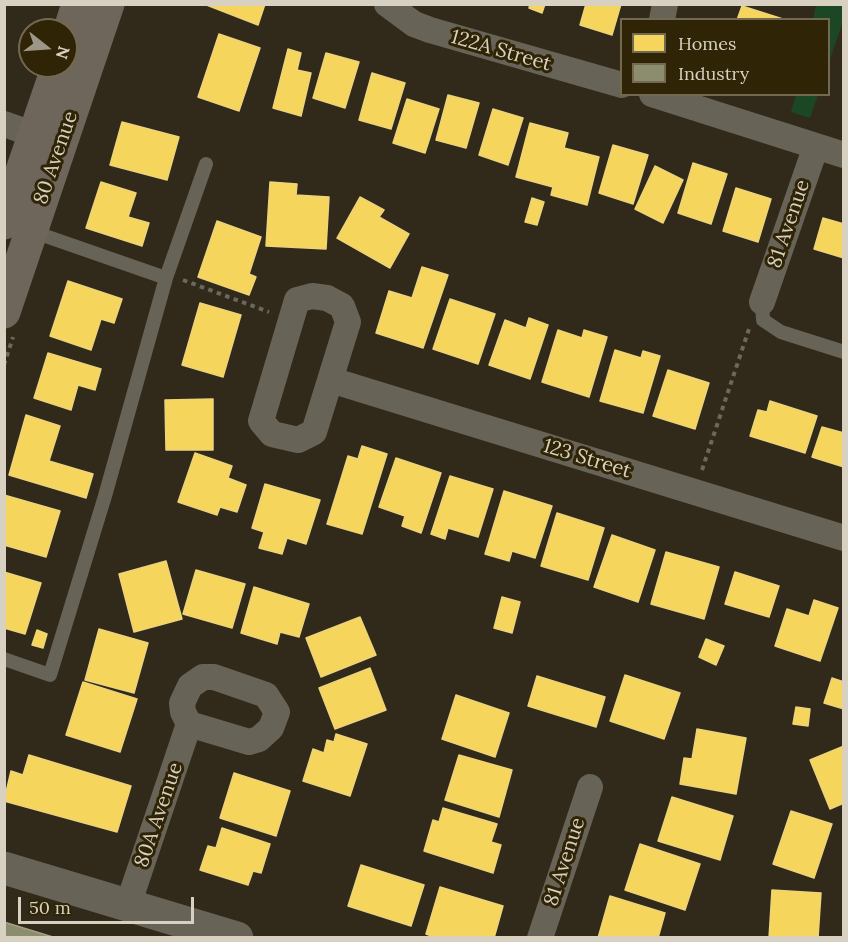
<!DOCTYPE html>
<style>
body{margin:0}
#map{position:relative;width:848px;height:942px;overflow:hidden;background:#312a1a;font-family:Lora,serif}
canvas{display:block}
.frame{position:absolute;inset:0;border:6px solid #d8d1c1;pointer-events:none}
.legend{position:absolute;left:620px;top:18px;width:210px;height:78px;box-sizing:border-box;background:#2f2406;border:2px solid #736951;margin:0;padding:8px 10px;list-style:none;font-size:18px;color:#d8d1c1}
.legend li{display:flex;align-items:center;gap:12px;height:30px}
.legend b{width:30px;border:2px solid #736951}
.north{position:absolute;left:18px;top:18px;width:60px;height:60px;box-sizing:border-box;background:#2f2406;border:2px solid #736951;border-radius:50%;rotate:107deg;font-size:16px;font-weight:700;line-height:24px;text-align:center;color:#d8d1c1}
.north::after{content:'';display:block;margin:auto;width:21px;height:27px;background:#9e9787;clip-path:polygon(50% 0,100% 100%,50% 72%,0 100%)}
.scale{position:absolute;left:18px;top:897px;width:176px;height:27px;box-sizing:border-box;border:3px solid #d8d1c1;border-top:0;padding-left:8px;font-size:18px;line-height:21px;white-space:nowrap;color:#d8d1c1;-webkit-text-stroke:4px #2f2406;paint-order:stroke}
</style>
<div id="map">
<canvas width="848" height="942"></canvas>
<div class="frame"></div>
<ul class="legend">
<li><b style="height:16px;background:#f6d55c"></b>Homes</li>
<li><b style="height:16px;background:#8c8c6e"></b>Industry</li>
</ul>
<div class="north">N</div>
<div class="scale">50 m</div>
</div>
<script>
const context = document.querySelector('canvas').getContext('2d');
context.lineJoin = 'round';
function fill(path, color) {
  context.fillStyle = color;
  context.fill(path, 'evenodd');
}
function poly(rows) {
  const path = new Path2D();
  for (const r of rows) {
    path.moveTo(r[0], r[1]);
    for (let i = 2; i < r.length; i += 2) path.lineTo(r[i], r[i + 1]);
  }
  return path;
}
function stroke(path, color, width, dash) {
  context.strokeStyle = color;
  context.lineWidth = width;
  context.lineCap = dash ? 'butt' : 'round';
  context.setLineDash(dash || []);
  context.stroke(path);
}
function write(font, color, halo, rows, align = 'center') {
  context.font = font + ' Lora,serif';
  context.lineWidth = 6;
  context.setLineDash([]);
  context.textBaseline = 'middle';
  context.strokeStyle = halo;
  context.fillStyle = color;
  for (const [text, x, y, turn = 0] of rows) {
    context.save();
    context.translate(x, y);
    context.rotate((+turn || 0) * Math.PI / 180);
    context.textAlign = isNaN(turn) ? turn : align;
    if (halo) context.strokeText(text, 0, 0);
    context.fillText(text, 0, 0);
    context.restore();
  }
}
const green = poly([
 [816,5,843,5,843,21,829,62,828,20,813,19],
 [796,95,818,95,810,118,791,112]
]);
const homes = poly([
 [204,4,265,4,258,25,204,4],
 [530,4,545,4,542,13,529,8,530,4],
 [586,4,621,4,612,35,580,25,586,4],
 [742,6,786,20,737,20,742,6],
 [219,34,260,48,239,111,198,97,219,34],
 [288,49,301,53,297,70,311,73,301,116,273,108,288,49],
 [326,53,359,62,345,108,313,98,326,53],
 [372,73,405,83,391,129,359,120,372,73],
 [448,95,479,103,466,148,436,140,448,95],
 [407,99,439,109,425,153,393,143,407,99],
 [493,109,523,118,508,165,479,155,493,109],
 [122,122,179,137,167,180,110,165,122,122],
 [530,123,568,133,564,148,599,157,587,205,551,195,553,187,516,177,530,123],
 [613,145,648,155,633,204,599,193,613,145],
 [693,163,727,174,711,224,678,213,693,163],
 [655,166,683,180,663,223,635,209,655,166],
 [101,182,136,193,128,217,149,223,142,246,86,228,101,182],
 [270,182,297,184,296,195,329,197,326,249,266,246,270,182],
 [736,188,771,199,758,242,723,231,736,188],
 [360,197,384,210,379,217,409,234,390,268,337,238,360,197],
 [532,198,544,202,537,225,525,222,532,198],
 [823,218,844,224,844,258,814,249,823,218],
 [217,221,261,237,249,274,256,277,249,295,198,277,217,221],
 [422,267,448,275,423,348,376,333,389,291,412,298,422,267],
 [68,281,122,299,114,323,101,319,91,350,50,336,68,281],
 [450,299,495,314,478,364,433,349,450,299],
 [200,303,241,315,223,377,182,365,200,303],
 [529,318,548,325,530,379,489,365,505,320,526,328,529,318],
 [558,330,582,338,584,330,607,337,589,397,542,382,558,330],
 [615,350,641,358,643,351,660,356,643,413,600,401,615,350],
 [48,353,101,369,95,390,78,385,71,410,34,398,48,353],
 [668,370,709,383,695,429,653,416,668,370],
 [213,399,213,450,166,450,165,400,213,399],
 [770,401,817,416,805,453,750,436,758,410,767,412,770,401],
 [26,415,60,426,49,461,93,474,86,498,9,475,26,415],
 [822,427,844,433,844,467,812,457,822,427],
 [362,446,387,454,362,534,327,524,348,456,358,459,362,446],
 [195,453,232,466,228,478,246,485,237,512,220,507,217,515,178,502,195,453],
 [396,458,441,473,421,533,402,526,405,516,379,507,396,458],
 [450,476,493,489,478,537,448,528,445,539,431,534,450,476],
 [265,484,320,500,306,544,287,538,282,554,259,548,264,532,252,528,265,484],
 [504,491,552,506,535,558,512,551,509,561,485,554,504,491],
 [4,495,60,511,46,557,4,545,4,495],
 [557,513,604,528,588,580,541,566,557,513],
 [612,535,655,550,638,602,594,587,612,535],
 [666,552,719,567,704,619,651,604,666,552],
 [166,561,182,619,134,632,119,574,166,561],
 [196,570,245,584,232,628,183,614,196,570],
 [4,572,41,583,25,634,4,628,4,572],
 [735,572,779,586,769,617,725,604,735,572],
 [254,587,309,604,299,637,280,632,277,644,241,633,254,587],
 [502,597,520,602,512,633,494,628,502,597],
 [814,600,838,608,820,661,775,646,787,609,809,616,814,600],
 [360,617,376,655,321,677,306,638,360,617],
 [99,629,148,643,134,693,85,680,99,629],
 [37,630,47,634,43,648,32,645,37,630],
 [706,639,724,646,716,665,699,657,706,639],
 [370,668,386,710,335,729,319,688,370,668],
 [625,675,680,693,664,739,610,721,625,675],
 [537,676,605,697,596,727,528,706,537,676],
 [832,678,844,682,844,709,824,703,832,678],
 [83,682,137,699,120,752,66,735,83,682],
 [456,695,509,713,495,757,442,739,456,695],
 [796,707,810,709,808,726,793,724,796,707],
 [697,729,746,738,736,794,680,784,684,758,692,759,697,729],
 [336,734,367,744,350,796,303,781,313,749,324,753,327,740,334,742,336,734],
 [844,746,844,803,830,809,810,760,844,746],
 [29,755,131,786,117,832,4,801,11,771,23,775,29,755],
 [459,755,512,770,499,817,445,800,459,755],
 [234,773,290,791,276,836,220,818,234,773],
 [672,797,733,816,720,860,658,841,672,797],
 [443,808,497,824,491,842,501,845,493,873,424,851,433,820,439,822,443,808],
 [791,811,832,824,814,878,773,864,791,811],
 [222,828,270,844,261,873,253,871,248,885,200,870,208,846,216,848,222,828],
 [640,844,700,864,685,910,625,890,640,844],
 [361,865,424,885,411,926,348,906,361,865],
 [440,887,503,906,494,938,437,938,426,934,440,887],
 [772,890,821,893,818,938,769,938,772,890],
 [610,896,665,913,658,938,598,938,610,896]
]);
const industry = poly([
 [4,922,56,938,4,938,4,922]
]);
const path = poly([
 [183,280,269,312],
 [4,365,13,337],
 [702,470,749,329]
]);
const service = poly([
 [31,231,166,278],
 [762,302,763,320,781,332,844,352],
 [4,659,50,675,105,496,166,278,206,164]
]);
const minor = poly([
 [387,4,414,24,430,30,622,85],
 [662,20,665,4],
 [652,94,844,155],
 [4,124,35,135],
 [312,296,327,298,342,306,348,322,314,432,298,440,272,434,261,421,297,300,312,296],
 [762,302,816,146],
 [331,380,844,538],
 [203,677,214,677,266,695,277,712,271,728,259,739,249,742,189,724,183,712,182,703,190,686,203,677],
 [128,905,189,724],
 [540,938,590,787]
]);
const tertiary = poly([
 [4,868,237,938]
]);
const secondary = poly([
 [66,42,78,4],
 [4,223,58,66],
 [4,312,108,4]
]);
const streetNames = [
 ["122A Street",501,51,16],
 ["80 Avenue",56,158,-71],
 ["81 Avenue",789,224,-71],
 ["123 Street",587,459,17],
 ["80A Avenue",159,815,-71],
 ["81 Avenue",565,862,-72]
];
fill(green, '#1c4724');
fill(homes, '#f6d55c');
stroke(homes, '#edd47a', 1.5);
fill(industry, '#8c8c6e');
stroke(industry, '#a3a187', 1.5);
stroke(path, '#6c685e', 4, [4.5, 4.5]);
stroke(service, '#686357', 14);
stroke(minor, '#686357', 26);
stroke(tertiary, '#686357', 33);
stroke(secondary, '#6f665b', 33);
write('20px', '#d8d1c1', '#2f2406', streetNames);
</script>
